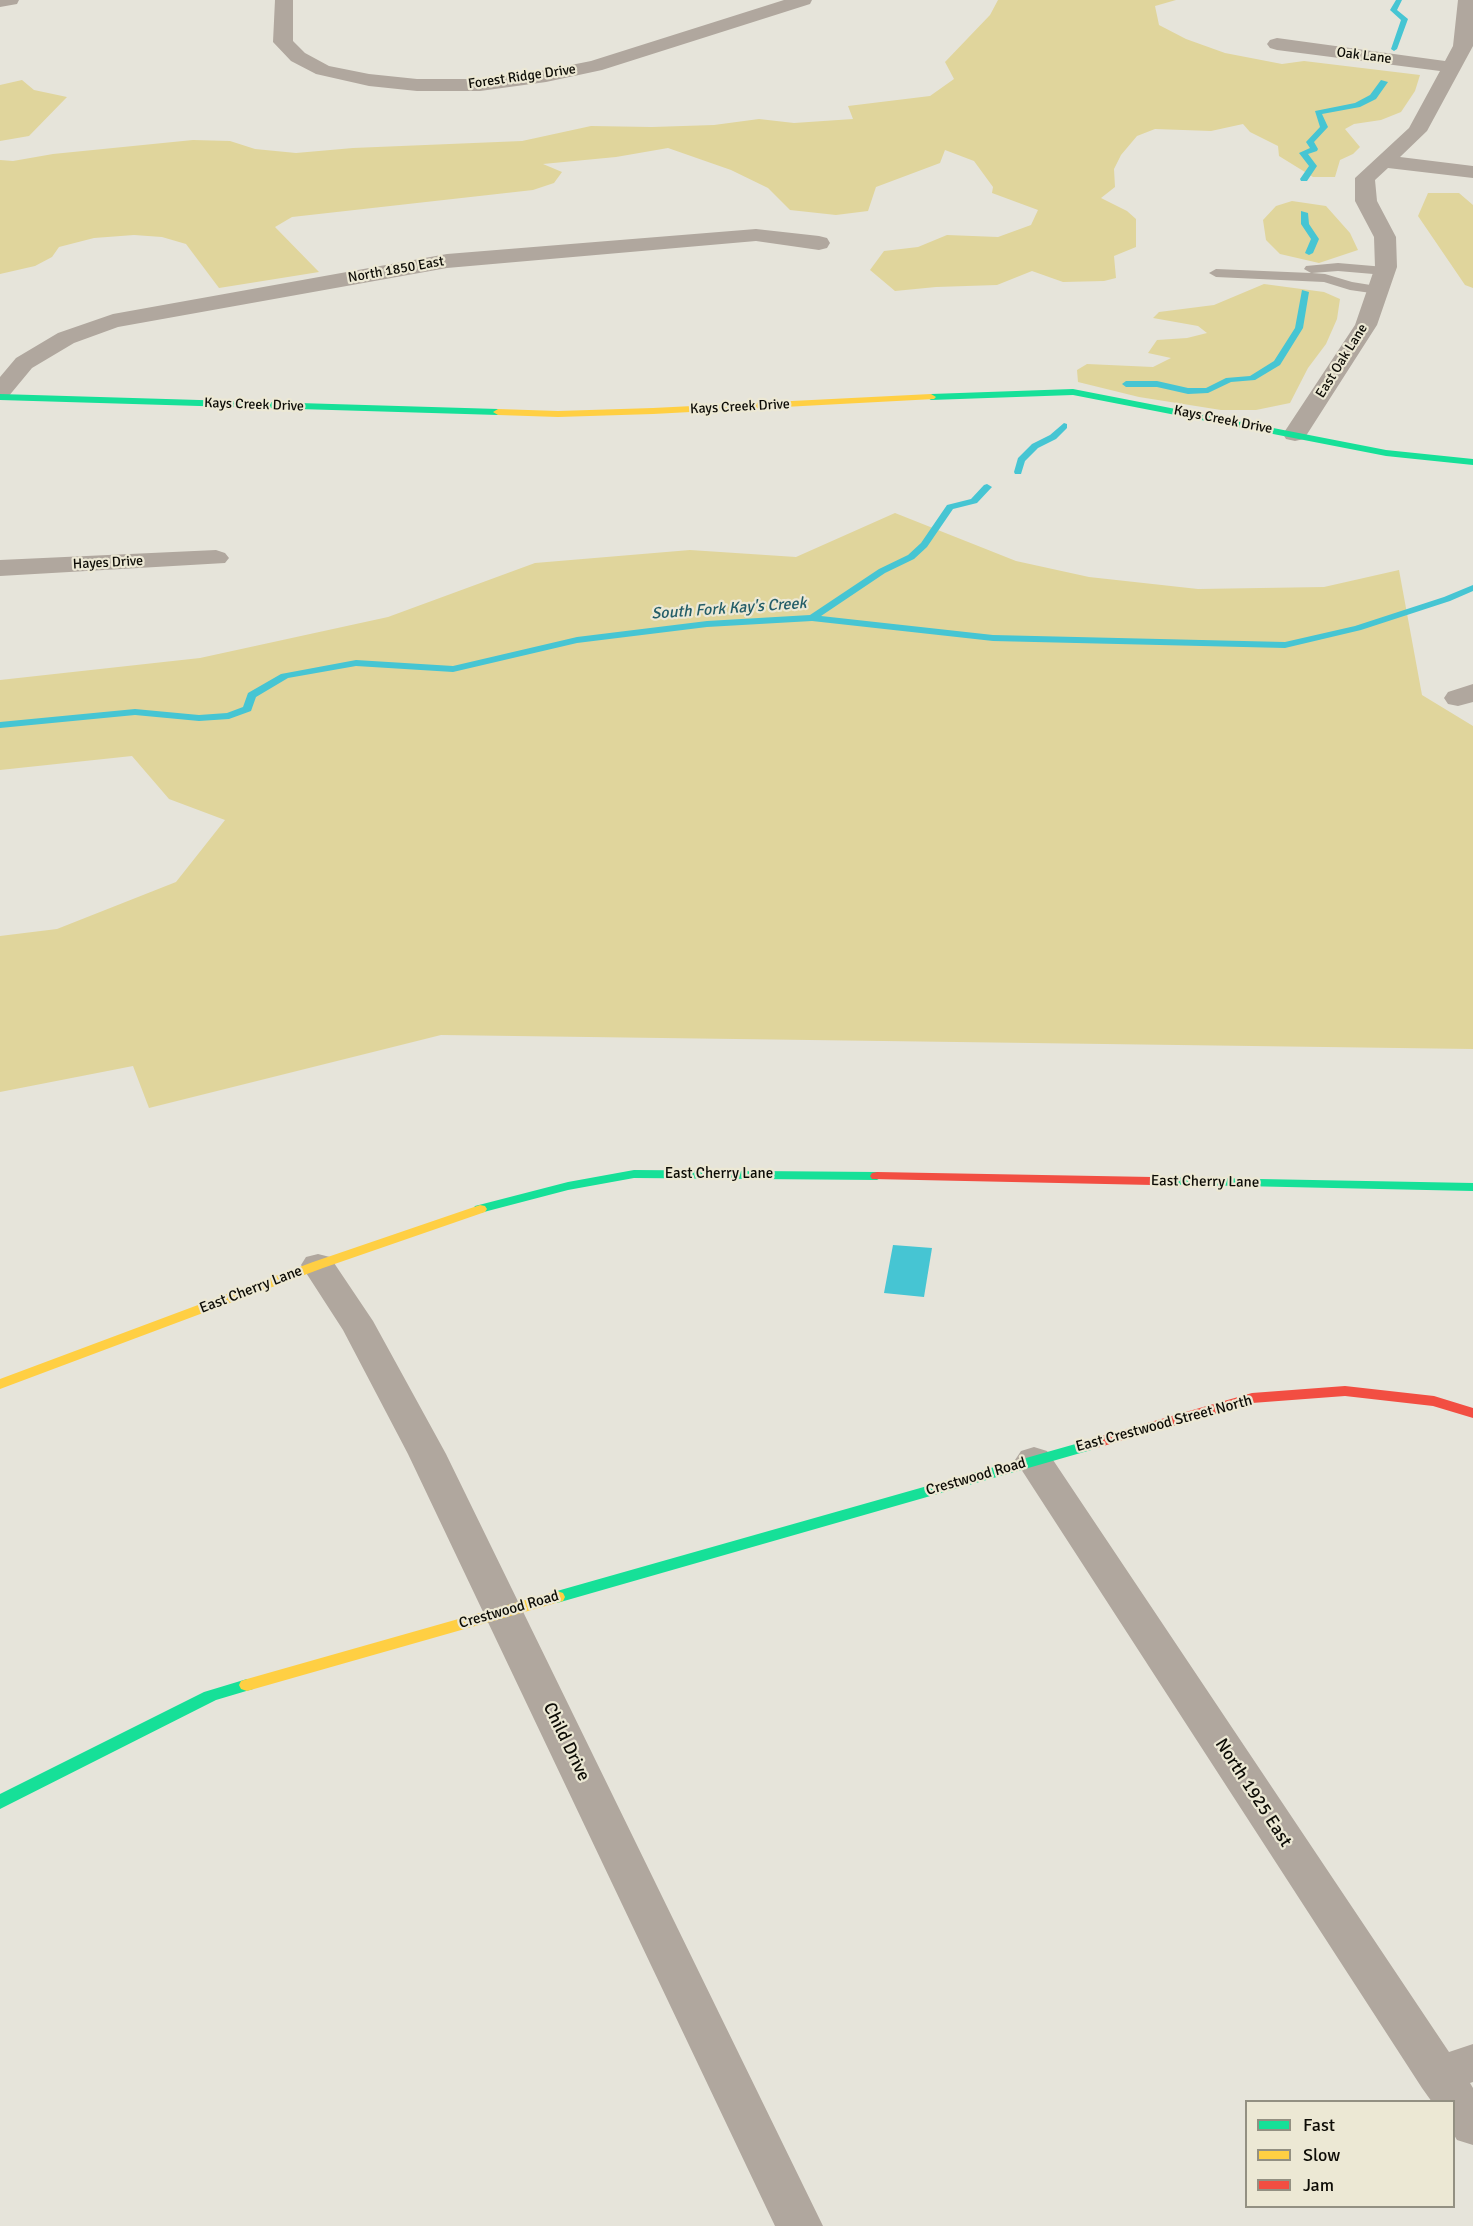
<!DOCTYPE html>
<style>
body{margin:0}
#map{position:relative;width:1473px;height:2226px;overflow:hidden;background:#e6e4da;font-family:Signika,sans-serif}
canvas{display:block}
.legend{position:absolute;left:1245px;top:2100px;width:210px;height:108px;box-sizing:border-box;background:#ece8d4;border:2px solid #939082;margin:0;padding:8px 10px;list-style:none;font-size:18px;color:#0d0c06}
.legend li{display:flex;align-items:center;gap:12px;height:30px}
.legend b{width:30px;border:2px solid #939082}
</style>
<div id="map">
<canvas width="1473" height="2226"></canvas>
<ul class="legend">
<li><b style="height:8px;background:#16e098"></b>Fast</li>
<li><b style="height:8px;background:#ffcf43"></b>Slow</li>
<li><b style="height:8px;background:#f24e42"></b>Jam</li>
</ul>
</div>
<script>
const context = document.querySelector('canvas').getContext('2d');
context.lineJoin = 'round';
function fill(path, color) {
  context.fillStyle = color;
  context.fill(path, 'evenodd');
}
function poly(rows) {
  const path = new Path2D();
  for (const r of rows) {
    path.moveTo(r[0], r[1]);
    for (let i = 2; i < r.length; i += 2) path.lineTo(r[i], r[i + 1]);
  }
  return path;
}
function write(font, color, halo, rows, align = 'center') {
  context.font = font + ' Signika,sans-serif';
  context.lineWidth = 4.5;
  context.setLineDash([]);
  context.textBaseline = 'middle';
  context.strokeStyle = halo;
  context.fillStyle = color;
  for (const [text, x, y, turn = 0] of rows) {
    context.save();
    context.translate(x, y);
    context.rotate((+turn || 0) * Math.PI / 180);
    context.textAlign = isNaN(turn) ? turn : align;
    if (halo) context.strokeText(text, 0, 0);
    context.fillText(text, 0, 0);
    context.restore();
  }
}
const green = poly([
 [998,0,1176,0,1155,6,1159,25,1186,39,1225,53,1282,64,1304,61,1420,75,1415,91,1401,112,1381,120,1354,124,1345,129,1360,147,1353,154,1340,160,1335,177,1313,177,1279,156,1278,146,1250,132,1243,124,1211,131,1155,129,1137,136,1121,155,1114,169,1115,187,1101,198,1127,211,1136,219,1136,247,1114,256,1116,278,1104,281,1063,282,1032,271,997,285,936,287,895,291,870,270,884,251,918,247,947,235,998,237,1031,225,1038,210,992,193,993,187,974,161,945,150,940,163,876,187,868,211,836,215,790,210,768,188,731,170,668,148,616,157,543,164,562,172,554,183,533,190,292,217,275,227,319,272,219,288,186,244,162,237,134,235,94,238,59,247,52,257,35,266,0,274,0,160,13,161,53,154,193,140,230,141,255,149,296,153,353,148,522,141,591,126,652,127,714,125,759,119,794,123,853,119,848,106,930,96,954,79,945,62,990,15],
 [22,80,34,90,67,97,29,136,0,141,0,85],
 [1428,193,1459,193,1473,205,1473,288,1465,285,1418,216],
 [1292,201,1326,206,1350,233,1358,250,1319,263,1280,254,1266,240,1263,220,1276,206],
 [1264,284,1324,292,1340,299,1337,319,1326,344,1308,368,1290,403,1256,410,1221,410,1139,397,1078,382,1077,370,1087,364,1153,367,1171,358,1148,353,1157,340,1187,338,1207,333,1198,326,1153,318,1159,312,1214,305],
 [895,513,1016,561,1089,577,1198,589,1324,587,1399,570,1422,695,1473,726,1473,1049,441,1035,149,1108,133,1066,0,1092,0,936,57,929,176,882,225,820,169,799,132,756,0,770,0,680,200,658,388,617,535,563,690,550,796,557]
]);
const water = poly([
 [893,1245,932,1248,924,1297,884,1293]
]);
const stream = poly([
 [1396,0,1402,0,1397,10,1408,19,1397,49,1394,51,1391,49,1401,20,1390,10,1396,0],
 [1381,80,1388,82,1376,99,1360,107,1322,114,1328,127,1314,142,1318,149,1317,151,1308,154,1317,166,1307,181,1301,181,1300,179,1309,166,1299,153,1310,148,1306,142,1320,127,1315,111,1355,103,1370,95,1381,80],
 [1301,211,1308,213,1309,224,1319,239,1313,253,1309,255,1305,253,1311,239,1301,224,1301,211],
 [1302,290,1309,292,1303,328,1280,365,1255,380,1231,382,1208,393,1188,394,1157,387,1126,387,1122,384,1126,381,1157,381,1188,388,1206,388,1226,378,1250,376,1274,361,1295,328,1302,290],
 [1064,423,1067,424,1067,428,1056,439,1038,448,1025,461,1021,474,1015,474,1014,472,1018,458,1032,444,1050,435,1064,423],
 [987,484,992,487,977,503,953,509,927,547,914,559,885,573,821,616,993,635,1285,642,1355,626,1444,597,1473,585,1473,591,1450,601,1361,630,1285,648,993,641,812,621,707,627,577,643,453,672,356,666,288,678,256,697,251,711,229,719,199,721,135,715,0,728,0,722,135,709,199,715,227,713,243,707,248,693,281,674,356,660,453,666,577,637,707,621,810,615,879,569,908,555,921,543,947,505,971,499,984,485,987,484]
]);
const lane = poly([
 [1338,263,1385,267,1392,271,1385,275,1338,271,1312,273,1325,274,1352,282,1383,287,1385,290,1378,294,1350,290,1324,282,1216,277,1209,273,1216,269,1311,273,1304,269,1306,266,1338,263]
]);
const street = poly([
 [0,0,19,0,17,4,0,7,0,0],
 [275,0,293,0,293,41,305,53,329,66,369,74,417,79,480,79,546,70,591,61,784,0,812,0,810,4,602,70,546,82,480,91,417,91,369,86,316,74,291,61,273,42,275,0],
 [1458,0,1473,0,1473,46,1427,131,1400,157,1473,166,1473,178,1388,168,1375,180,1377,201,1396,237,1397,267,1377,325,1304,439,1295,441,1286,439,1283,434,1355,325,1375,267,1374,237,1355,201,1355,178,1409,128,1440,71,1277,50,1270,48,1267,44,1270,40,1277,38,1445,61,1453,46,1458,0],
 [756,229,819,236,827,238,830,243,827,248,819,250,756,241,447,268,118,327,74,343,32,368,8,397,0,399,0,377,16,358,58,333,113,314,447,254,756,229],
 [216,550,225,553,229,558,225,563,0,576,0,560,216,550],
 [1473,684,1473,702,1458,706,1448,704,1444,698,1448,692,1473,684],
 [318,1254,330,1257,373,1321,446,1454,823,2226,775,2226,408,1454,343,1330,301,1265,306,1257,318,1254],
 [1034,1447,1047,1451,1449,2052,1473,2044,1473,2082,1470,2083,1473,2088,1473,2145,1457,2140,1454,2135,1454,2102,1432,2102,1422,2088,1021,1469,1015,1460,1021,1451,1034,1447]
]);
const fast = poly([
 [1073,389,1386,450,1473,459,1473,465,1386,456,1073,395,931,400,926,397,931,394,1073,389],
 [0,394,498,409,503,412,498,415,0,400,0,394],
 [634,1170,877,1172,884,1176,877,1180,634,1178,568,1190,480,1213,473,1209,475,1206,568,1182,634,1170],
 [1152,1177,1473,1183,1473,1191,1147,1184,1145,1181,1147,1178,1152,1177],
 [1086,1441,1091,1442,1094,1446,1091,1450,557,1603,551,1601,549,1597,551,1593,557,1591,1086,1441],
 [247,1679,253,1681,255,1685,253,1689,216,1700,0,1809,0,1794,204,1692,247,1679]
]);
const slow = poly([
 [931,394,936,397,934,399,653,414,558,417,498,415,493,412,498,409,558,411,653,408,931,394],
 [480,1205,485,1206,487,1209,485,1212,323,1268,0,1389,0,1379,313,1262,480,1205],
 [557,1591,563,1593,565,1597,563,1601,247,1691,241,1689,239,1685,241,1681,247,1679,557,1591]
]);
const jam = poly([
 [877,1172,1152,1177,1159,1181,1152,1185,872,1179,870,1176,872,1173,877,1172],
 [1345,1386,1434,1396,1473,1408,1473,1418,1433,1406,1345,1396,1252,1403,1086,1451,1081,1450,1078,1446,1081,1442,1252,1393,1345,1386]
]);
const farStreetnames = [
 ["Oak Lane",1364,56,7],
 ["Forest Ridge Drive",522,77,-8],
 ["North 1850 East",396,270,-10],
 ["East Oak Lane",1342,361,-58],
 ["Kays Creek Drive",254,405,2],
 ["Kays Creek Drive",740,407,-3],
 ["Kays Creek Drive",1223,420,11],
 ["Hayes Drive",108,563,-3]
];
const streetNames = [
 ["East Cherry Lane",719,1174],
 ["East Cherry Lane",1205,1182,1],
 ["East Cherry Lane",251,1290,-21],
 ["East Crestwood Street North",1164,1424,-15],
 ["Crestwood Road",976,1477,-16],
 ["Crestwood Road",509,1610,-16]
];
const waterNames = [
 ["South Fork Kay's Creek",729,609,-4]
];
const nearStreetnames = [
 ["Child Drive",566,1742,64],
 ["North 1925 East",1253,1793,57]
];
fill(green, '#e0d59c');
fill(water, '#46c5d3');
fill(stream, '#46c5d3');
fill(lane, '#b0a79e');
fill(street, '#b0a79e');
fill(fast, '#16e098');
fill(slow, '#ffcf43');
fill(jam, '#f24e42');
write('14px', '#0d0c06', '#ece8d4', farStreetnames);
write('15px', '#0d0c06', '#ece8d4', streetNames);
write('italic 16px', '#235d68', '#ece8d4', waterNames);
write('18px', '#0d0c06', '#ece8d4', nearStreetnames);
</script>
